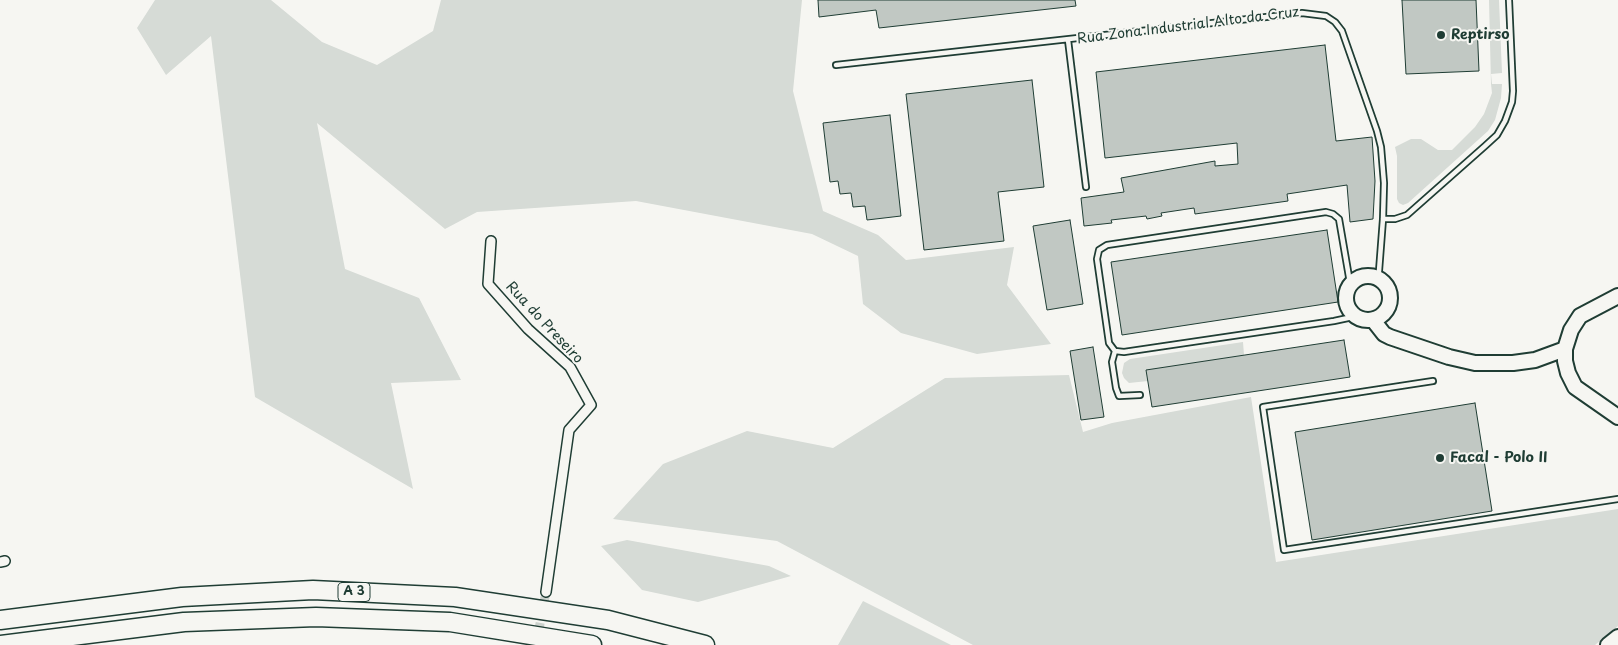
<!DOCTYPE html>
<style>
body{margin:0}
canvas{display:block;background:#f6f6f2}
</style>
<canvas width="1618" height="645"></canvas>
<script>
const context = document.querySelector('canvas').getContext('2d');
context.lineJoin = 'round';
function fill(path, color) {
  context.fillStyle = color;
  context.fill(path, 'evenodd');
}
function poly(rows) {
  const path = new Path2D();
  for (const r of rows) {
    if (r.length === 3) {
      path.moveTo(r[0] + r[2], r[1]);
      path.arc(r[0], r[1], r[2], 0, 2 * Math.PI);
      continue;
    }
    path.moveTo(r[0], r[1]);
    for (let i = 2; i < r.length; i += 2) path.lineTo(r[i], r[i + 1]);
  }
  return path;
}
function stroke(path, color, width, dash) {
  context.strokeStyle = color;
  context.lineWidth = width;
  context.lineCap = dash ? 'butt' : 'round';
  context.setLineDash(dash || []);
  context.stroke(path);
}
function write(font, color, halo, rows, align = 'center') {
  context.font = font + ' "Playpen Sans",sans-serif';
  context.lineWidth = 4;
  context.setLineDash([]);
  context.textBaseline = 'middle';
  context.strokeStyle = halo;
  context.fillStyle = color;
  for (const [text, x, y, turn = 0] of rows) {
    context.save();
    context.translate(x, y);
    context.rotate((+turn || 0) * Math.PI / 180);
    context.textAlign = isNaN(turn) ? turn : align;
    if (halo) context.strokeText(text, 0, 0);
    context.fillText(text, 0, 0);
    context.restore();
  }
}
const green = poly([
 [155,0,271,0,322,42,377,65,433,31,441,0,802,0,793,91,823,211,878,235,906,260,1014,247,1007,285,1051,344,977,354,901,333,863,304,858,256,812,234,636,201,477,212,445,229,317,123,345,269,419,298,461,380,391,383,413,489,255,397,211,36,166,75,137,28],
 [1489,0,1499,0,1502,73,1491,74,1492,84,1502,84,1501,98,1495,120,1488,131,1408,203,1403,205,1399,203,1397,199,1397,156,1395,147,1411,139,1421,139,1438,150,1452,150,1475,127,1484,114,1492,93,1491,84],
 [1243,342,1244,355,1147,370,1148,381,1129,383,1124,378,1122,373,1124,363,1130,359],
 [1069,375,1083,432,1112,423,1251,397,1276,562,1618,509,1618,626,1595,645,973,645,777,541,613,519,663,464,747,431,833,448,945,378],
 [627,540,769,566,791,576,698,602,642,590,601,546],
 [863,601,951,645,838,645]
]);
const building = poly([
 [818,0,1075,0,1076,6,879,28,876,10,819,17,818,0],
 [1402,0,1476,0,1479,71,1406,74,1402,0],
 [1325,45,1336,141,1372,137,1375,181,1373,219,1350,222,1347,185,1287,194,1288,201,1195,214,1194,208,1161,213,1162,216,1147,219,1146,216,1111,220,1112,223,1084,226,1081,198,1124,192,1121,178,1215,161,1215,166,1238,164,1237,143,1105,158,1096,72,1325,45],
 [1032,80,1044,187,998,192,1004,241,924,250,906,94,1032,80],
 [890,115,901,216,867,220,865,206,853,207,851,193,840,194,838,181,830,182,823,123,890,115],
 [1070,220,1083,304,1047,310,1033,226,1070,220],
 [1327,230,1338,302,1122,335,1111,262,1327,230],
 [1344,340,1350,377,1152,407,1146,370,1344,340],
 [1093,347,1104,417,1081,420,1070,351,1093,347],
 [1475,403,1492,511,1312,540,1295,432,1475,403]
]);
const streetTunnel = poly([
 [536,645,546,592]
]);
const lane = poly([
 [1068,40,1086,187],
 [836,65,1302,13,1326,16,1335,22,1342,31,1377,131,1381,147,1384,183,1383,219,1379,271,1377,277],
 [1383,219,1395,219,1407,215,1485,146,1497,135,1505,121,1512,102,1513,91,1509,0],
 [1353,282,1349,277,1339,219,1333,214,1326,212,1107,245,1099,250,1097,259,1109,343,1115,351,1124,352,1334,321,1348,318,1353,314],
 [1115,351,1112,362,1116,388,1119,396,1140,395],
 [1433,381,1263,407,1284,550,1618,499]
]);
const street = poly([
 [491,241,488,284,528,329,570,367,591,405,569,430,546,592],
 [0,562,5,561]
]);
const secondary = poly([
 [1368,298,22],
 [1618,296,1580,316,1571,330,1565,349,1565,361,1568,373,1575,387,1618,417],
 [1373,320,1384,334,1390,337,1449,357,1475,363,1513,363,1535,360,1565,349],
 [1608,645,1618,637]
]);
const highway = poly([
 [0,620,182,597,313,590,455,597,608,620,705,645],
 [1,645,184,622,316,617,450,622,592,645]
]);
const markers = [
 [1441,35,5,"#1f3d34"],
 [1440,458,5,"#1f3d34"]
];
const shields = [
 [354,592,32]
];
const shieldNames = [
 ["A 3",354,592]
];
const streetNames = [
 ["Rua Zona Industrial Alto da Cruz",1188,26,-7],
 ["Rua do Preseiro",544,323,47]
];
const poiNames = [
 ["Reptirso",1451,35],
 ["Facal - Polo II",1450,458]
];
fill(green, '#d6dbd6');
fill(building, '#c1c8c3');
stroke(building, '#1f3d34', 1);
stroke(streetTunnel, '#cbd1cc', 9, [9, 4.5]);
stroke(lane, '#1f3d34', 8);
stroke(street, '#1f3d34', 12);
stroke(secondary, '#1f3d34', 18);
stroke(highway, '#1f3d34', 21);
stroke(lane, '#f6f6f2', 4.5);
stroke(street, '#f6f6f2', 9);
stroke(secondary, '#f6f6f2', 14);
stroke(highway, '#f6f6f2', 18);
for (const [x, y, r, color] of markers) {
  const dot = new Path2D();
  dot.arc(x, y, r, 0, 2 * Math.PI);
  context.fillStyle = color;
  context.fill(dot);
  stroke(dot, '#f6f6f2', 2);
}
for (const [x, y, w] of shields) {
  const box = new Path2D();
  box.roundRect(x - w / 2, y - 9.5, w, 19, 4);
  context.fillStyle = '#f6f6f2';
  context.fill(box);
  stroke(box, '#1f3d34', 1);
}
write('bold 12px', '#1f3d34', null, shieldNames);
write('14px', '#1f3d34', '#f6f6f2', streetNames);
write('bold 14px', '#1f3d34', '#f6f6f2', poiNames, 'left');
</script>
